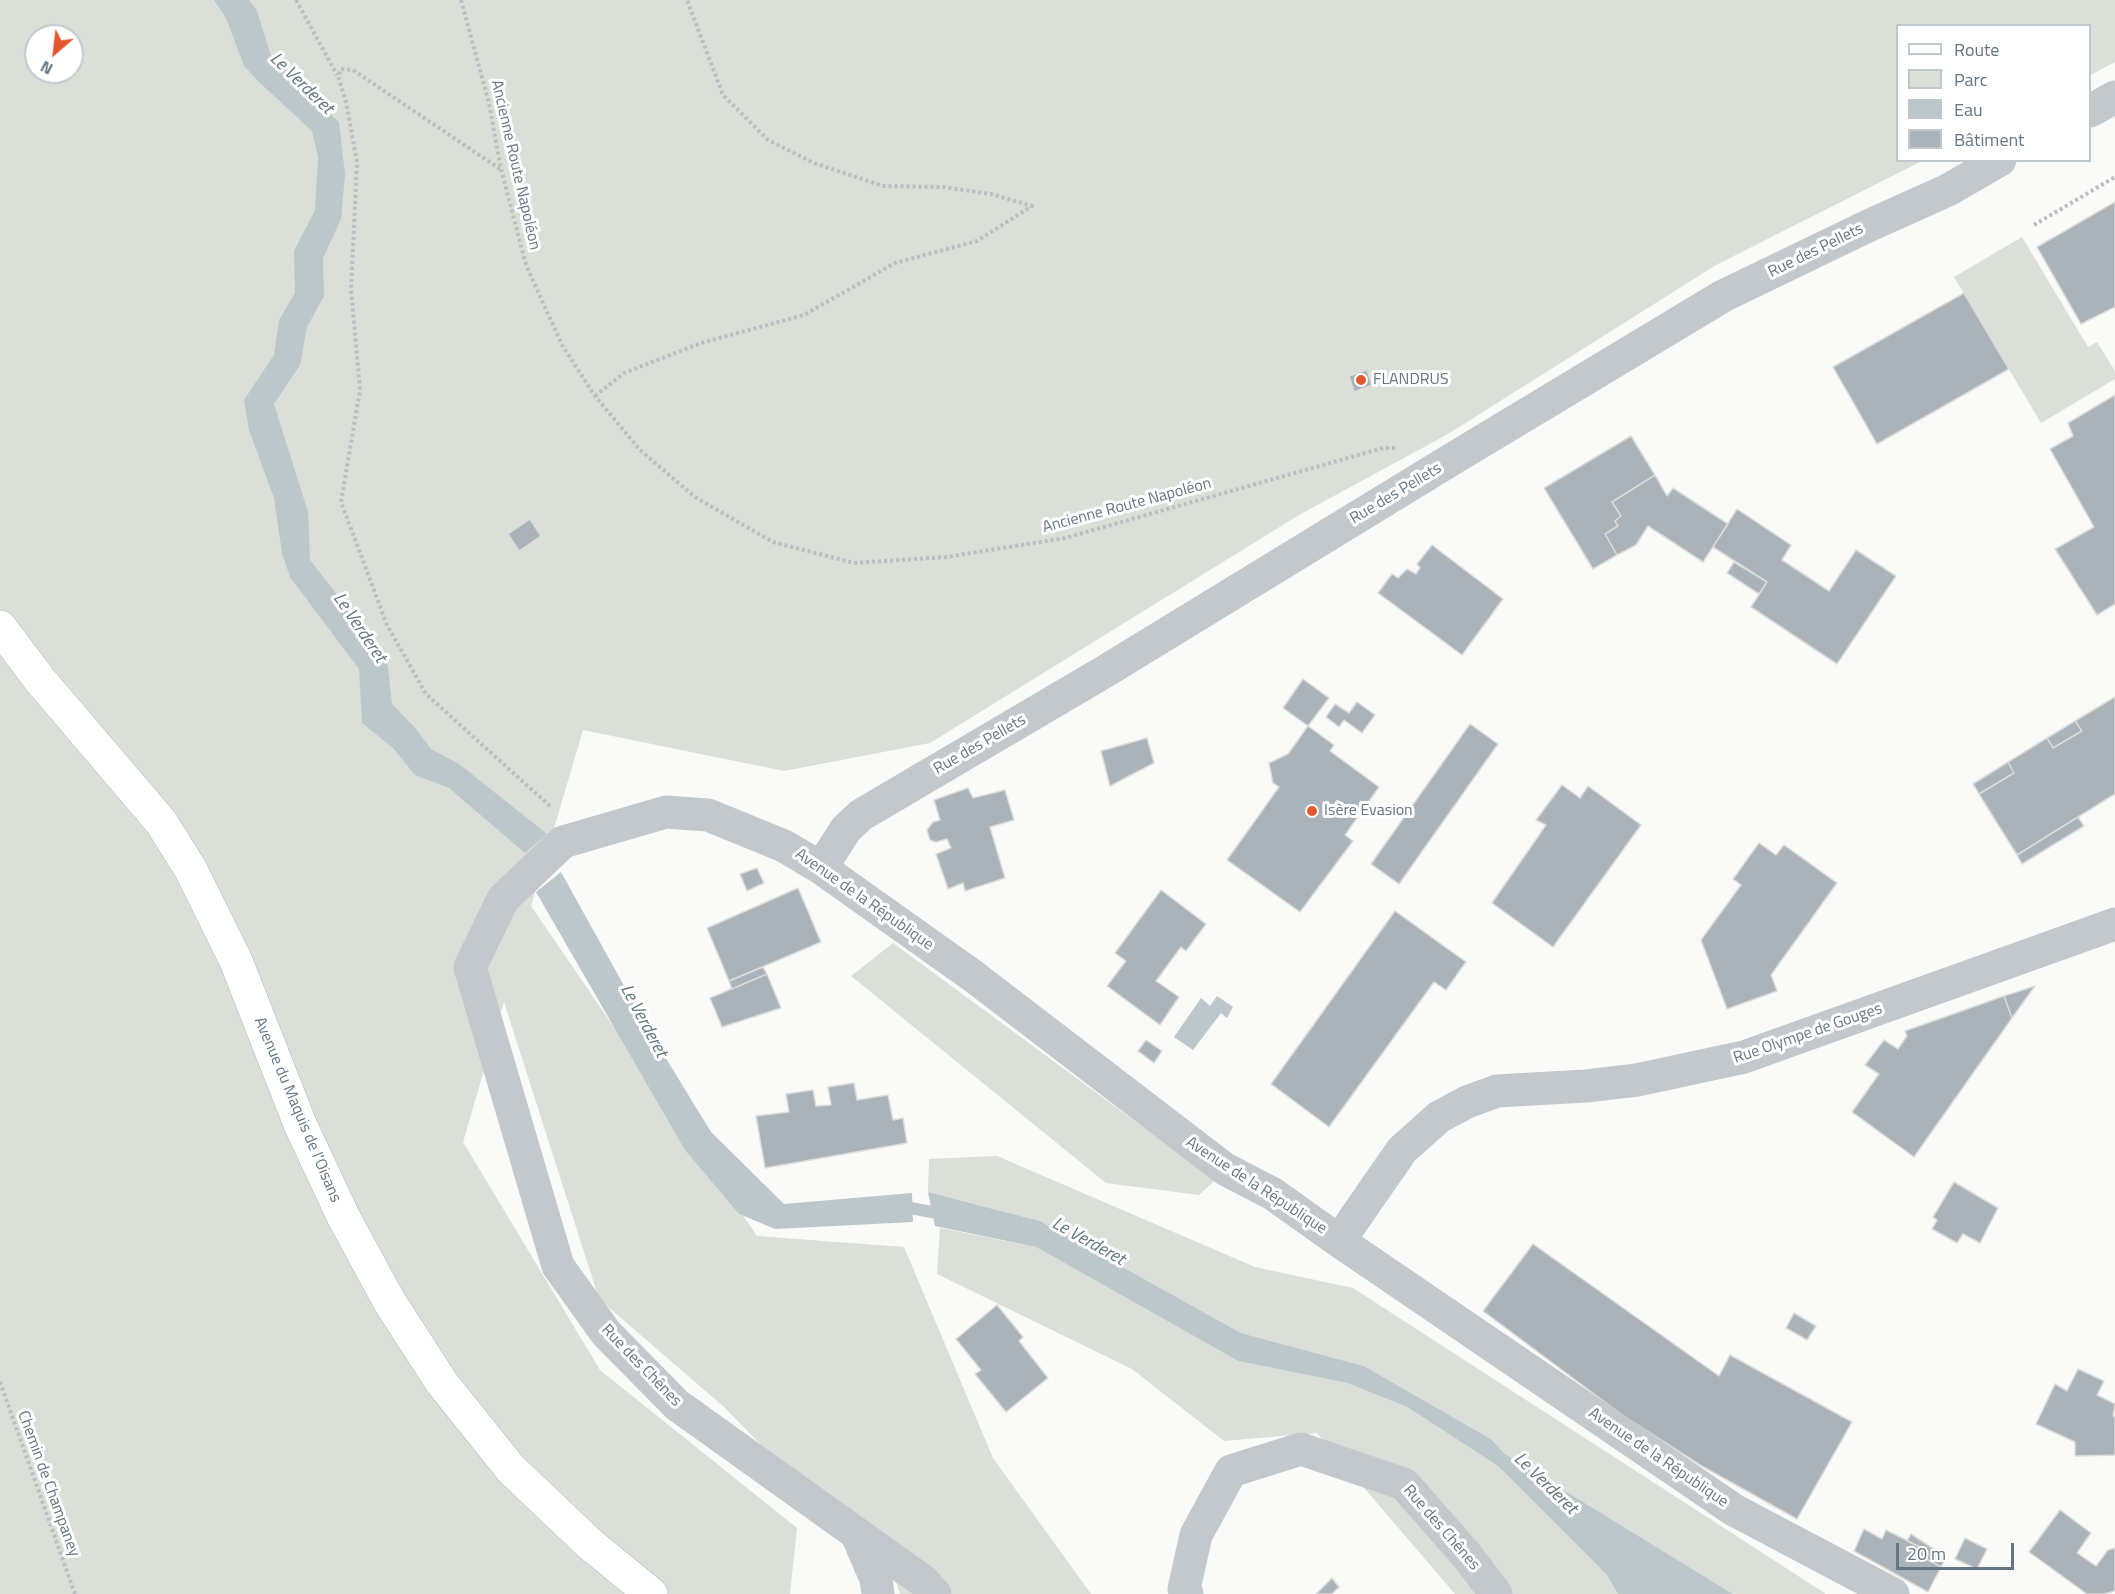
<!DOCTYPE html>
<meta charset="utf-8">
<style>
body{margin:0}
#map{position:relative;width:2115px;height:1594px;overflow:hidden;background:#fafaf8;font-family:"Titillium Web",sans-serif}
canvas{display:block}
.legend{position:absolute;left:1896px;top:24px;width:195px;height:138px;box-sizing:border-box;background:#fff;border:2px solid #c1c8cd;margin:0;padding:8px 10px;list-style:none;font-size:18px;color:#657683}
.legend li{display:flex;align-items:center;gap:12px;height:30px}
.legend b{width:30px;border:2px solid #c1c8cd}
.north{position:absolute;left:24px;top:24px;width:60px;height:60px;box-sizing:border-box;background:#fff;border:2px solid #c1c8cd;border-radius:50%;rotate:208deg;font-size:16px;font-weight:700;line-height:24px;text-align:center;color:#657683}
.north::after{content:'';display:block;margin:auto;width:21px;height:27px;background:#e4572e;clip-path:polygon(50% 0,100% 100%,50% 72%,0 100%)}
.scale{position:absolute;left:1896px;top:1543px;width:118px;height:27px;box-sizing:border-box;border:3px solid #657683;border-top:0;padding-left:8px;font-size:18px;line-height:21px;white-space:nowrap;color:#657683;-webkit-text-stroke:4px #fff;paint-order:stroke}
</style>
<div id="map">
<canvas width="2115" height="1594"></canvas>
<ul class="legend">
<li><b style="height:8px;background:#fff"></b>Route</li>
<li><b style="height:16px;background:#dadfd7"></b>Parc</li>
<li><b style="height:16px;background:#bbc7cb"></b>Eau</li>
<li><b style="height:16px;background:#aab3b9"></b>Bâtiment</li>
</ul>
<div class="north">N</div>
<div class="scale">20 m</div>
</div>
<script>
const c = document.querySelector('canvas').getContext('2d');
c.lineJoin = 'round';
function paint(path, color) {
  c.fillStyle = color;
  c.fill(path, 'evenodd');
}
function trace(path, color, width, dash) {
  c.strokeStyle = color;
  c.lineWidth = width;
  c.lineCap = dash ? 'butt' : 'round';
  c.setLineDash(dash || []);
  c.stroke(path);
}
function write(font, color, halo, rows, align = 'center') {
  c.font = font + ' "Titillium Web",sans-serif';
  c.lineWidth = 6;
  c.setLineDash([]);
  c.textBaseline = 'middle';
  c.strokeStyle = halo;
  c.fillStyle = color;
  for (const [text, x, y, turn = 0] of rows) {
    c.save();
    c.translate(x, y);
    c.rotate((+turn || 0) * Math.PI / 180);
    c.textAlign = isNaN(turn) ? turn : align;
    if (halo) c.strokeText(text, 0, 0);
    c.fillText(text, 0, 0);
    c.restore();
  }
}
paint(new Path2D(`
 M0,0H2115V62L2090,75V26H1898V160L1922,161L1716,265L1448,434L1299,515L930,743L784,771L583,730L531,906L757,1236L904,1247L993,1458L1091,1594H900L897,1584L724,1407L599,1299L504,1002L463,1142L600,1370L797,1528L790,1594H0ZM36,36H72V72H36Z
 M2022,237L2088,347L2097,342L2115,371V379L2041,423L1954,277Z
 M893,943L1215,1180L1199,1195L1106,1183L851,976Z
 M997,1156L1255,1267L1353,1288L1826,1594H1733L1505,1454L1491,1439L1364,1366L1241,1333L1040,1221L928,1192L929,1159Z
 M940,1228L1036,1247L1238,1361L1347,1383L1407,1407L1498,1466L1606,1574L1618,1594H1455L1317,1433L1224,1441L1132,1369L937,1274Z`), '#dadfd7');
paint(new Path2D(`
 M214,0H249L257,11L271,56L339,122L345,174L341,219L323,258L324,296L307,327L300,365L274,404L308,512L310,560L387,659L392,704L416,729L431,749L459,764L547,834L525,853L449,788L415,775L393,748L362,723L359,669L290,577L282,553L274,498L249,430L244,400L274,355L279,320L295,293L294,251L315,210L318,157L312,131L259,82L244,66L226,18Z
 M561,872L648,1029L711,1132L784,1204L912,1193L913,1222L775,1229L739,1214L685,1150L536,892Z
 M1217,996L1233,1007L1227,1018L1221,1013L1193,1050L1174,1037L1201,998L1210,1006Z
 M928,1192L1040,1221L1241,1333L1364,1366L1491,1439L1505,1454L1733,1594H1618L1606,1574L1498,1466L1407,1407L1347,1383L1238,1361L1036,1247L935,1226Z`), '#bbc7cb');
trace(new Path2D(`
 M897,1209L910,1208L948,1215`), '#bbc7cb', 12);
const building = new Path2D(`
 M2115,202V307L2081,324L2037,247Z
 M1964,293L2009,369L1877,444L1833,367Z
 M1367,370L1372,385L1354,392L1349,376Z
 M2115,395V604L2097,615L2055,549L2094,527L2050,449L2073,436L2068,423Z
 M1631,436L1655,475L1612,502L1621,516L1615,521L1618,526L1605,534L1617,555L1593,569L1544,488Z
 M1655,475L1667,496L1673,488L1728,524L1703,562L1648,526L1636,545L1617,555L1605,534L1618,526L1615,521L1621,516L1612,502Z
 M1737,509L1791,545L1782,560L1829,591L1856,550L1896,576L1837,664L1751,607L1767,582L1713,547Z
 M530,519L541,536L519,551L508,534Z
 M1432,545L1503,599L1462,655L1378,593L1392,574L1398,578L1407,569L1416,574L1420,568L1417,564Z
 M1734,562L1767,582L1759,594L1727,573Z
 M1303,679L1329,698L1308,726L1283,708Z
 M2115,697V794L2017,855L1979,794L2014,773L2008,762L2047,738L2053,748L2082,731L2075,721Z
 M1357,702L1375,715L1362,733L1344,720L1339,727L1326,717L1335,704L1349,713Z
 M2075,721L2082,731L2053,748L2047,738Z
 M1470,724L1498,744L1399,884L1371,864Z
 M1308,726L1334,745L1330,751L1379,787L1345,835L1353,841L1300,912L1227,860L1279,787L1273,783L1269,763L1288,754Z
 M1147,738L1154,763L1110,786L1101,751Z
 M2008,762L2014,773L1979,794L1973,784Z
 M1562,785L1580,798L1588,786L1641,825L1553,947L1492,903L1546,825L1536,820Z
 M968,788L973,798L1005,790L1014,820L990,827L1005,878L965,891L963,883L948,889L936,854L951,848L947,839L936,842L930,840L927,830L933,822L940,820L934,800Z
 M2078,817L2084,826L2022,864L2017,855Z
 M1759,843L1776,855L1784,845L1837,883L1771,975L1777,991L1727,1009L1701,940L1741,885L1733,879Z
 M757,868L764,883L747,891L740,874Z
 M798,888L821,942L729,981L707,928Z
 M1161,890L1206,924L1186,951L1181,947L1156,981L1179,997L1160,1025L1107,986L1126,961L1115,953Z
 M1395,911L1466,962L1446,990L1434,982L1329,1127L1271,1084Z
 M763,967L767,974L732,989L729,981Z
 M767,974L781,1008L722,1027L710,998Z
 M2035,986L2012,1018L2004,996Z
 M2004,996L2012,1018L1914,1157L1852,1112L1879,1074L1865,1065L1884,1040L1898,1049L1907,1036L1905,1031Z
 M1146,1040L1162,1051L1154,1063L1138,1051Z
 M854,1083L857,1100L888,1095L893,1120L903,1118L907,1143L765,1168L756,1116L789,1112L786,1094L813,1090L816,1106L831,1105L828,1087Z
 M1954,1182L1998,1208L1980,1243L1963,1234L1957,1243L1932,1229L1937,1220L1933,1217Z
 M1533,1244L1719,1376L1730,1355L1852,1422L1797,1519L1700,1465L1625,1417L1483,1311Z
 M997,1305L1023,1337L1019,1341L1048,1378L1006,1412L975,1374L981,1370L956,1339Z
 M1794,1313L1816,1326L1807,1340L1786,1328Z
 M2078,1369L2104,1381L2097,1395L2115,1404L2113,1416L2115,1417V1455L2075,1456V1442L2036,1424L2055,1384L2067,1391Z
 M2060,1510L2091,1533L2077,1553L2096,1566L2108,1550L2115,1548V1591L2104,1594H2087L2029,1552Z
 M1864,1529L1882,1539L1886,1530L1922,1548L1919,1555L1941,1567L1928,1592L1854,1551Z
 M1911,1534L1946,1557L1941,1567L1919,1555L1922,1548L1907,1541Z
 M1965,1538L1987,1549L1977,1569L1955,1559Z
 M1332,1578L1339,1587L1332,1594H1316Z`);
paint(building, '#aab3b9');
trace(building, '#dcdcda', 1.5);
const secondary = new Path2D(`
 M0,627L40,680L161,822L191,870L236,961L300,1124L343,1216L389,1301L442,1383L511,1469L590,1544L651,1594`);
trace(secondary, '#b3babf', 34);
trace(new Path2D(`
 M296,0L337,75
 M461,0L489,103L501,169L526,265L562,345L595,396L640,450L695,497L773,542L854,563L946,557L1065,538L1383,448H1398
 M500,169L353,70L341,69L338,76L346,102L357,162L351,289L360,390L341,502L387,625L426,694L551,807
 M2034,225L2115,177
 M595,396L624,373L701,343L804,315L895,263L977,241L1032,206L991,194L943,187L883,186L814,163L768,140L723,95L687,0
 M0,1382L75,1594`), '#bbbfc2', 4, [3, 3]);
trace(new Path2D(`
 M2090,111L2115,97
 M821,868L846,829L861,815L1104,672L1454,458L1723,296L1868,226L1948,190L2000,160
 M1339,1241L1402,1150L1439,1117L1467,1102L1497,1091L1586,1086L1637,1080L1744,1057L2115,924
 M857,1535L876,1579L878,1594
 M935,1594L923,1581L677,1405L606,1333L558,1266L470,967L503,899L563,842L666,812L708,815L784,846L821,868L973,976L1225,1169L1273,1194L1339,1241L1734,1510L1893,1594
 M1187,1594L1184,1589L1196,1535L1231,1471L1301,1449L1404,1484L1468,1557L1496,1594`), '#c3c8cc', 33);
trace(secondary, '#fff', 33);
for (const [x, y, r, color] of [
 [1361,380,6,"#e4572e"],
 [1312,811,6,"#e4572e"]
]) {
  const dot = new Path2D();
  dot.arc(x, y, r, 0, 2 * Math.PI);
  c.fillStyle = color;
  c.fill(dot);
  trace(dot, '#fff', 2);
}
write('16px', '#657683', '#fff', [
 ["Ancienne Route Napoléon",515,165,77],
 ["Rue des Pellets",1816,251,-26],
 ["Rue des Pellets",1396,494,-31],
 ["Ancienne Route Napoléon",1127,506,-15],
 ["Rue des Pellets",980,745,-30],
 ["Avenue de la République",864,900,35],
 ["Rue Olympe de Gouges",1808,1034,-19],
 ["Avenue du Maquis de l'Oisans",297,1110,67],
 ["Avenue de la République",1256,1186,33],
 ["Rue des Chênes",641,1366,46],
 ["Avenue de la République",1658,1458,34],
 ["Chemin de Champaney",48,1484,70],
 ["Rue des Chênes",1441,1528,49]
]);
write('16px', '#657683', '#fff', [
 ["FLANDRUS",1373,380],
 ["Isère Evasion",1324,811]
], 'left');
write('italic 18px', '#60757c', '#fff', [
 ["Le Verderet",301,84,44],
 ["Le Verderet",359,628,56],
 ["Le Verderet",643,1021,62],
 ["Le Verderet",1088,1242,29],
 ["Le Verderet",1545,1484,44]
]);
</script>
